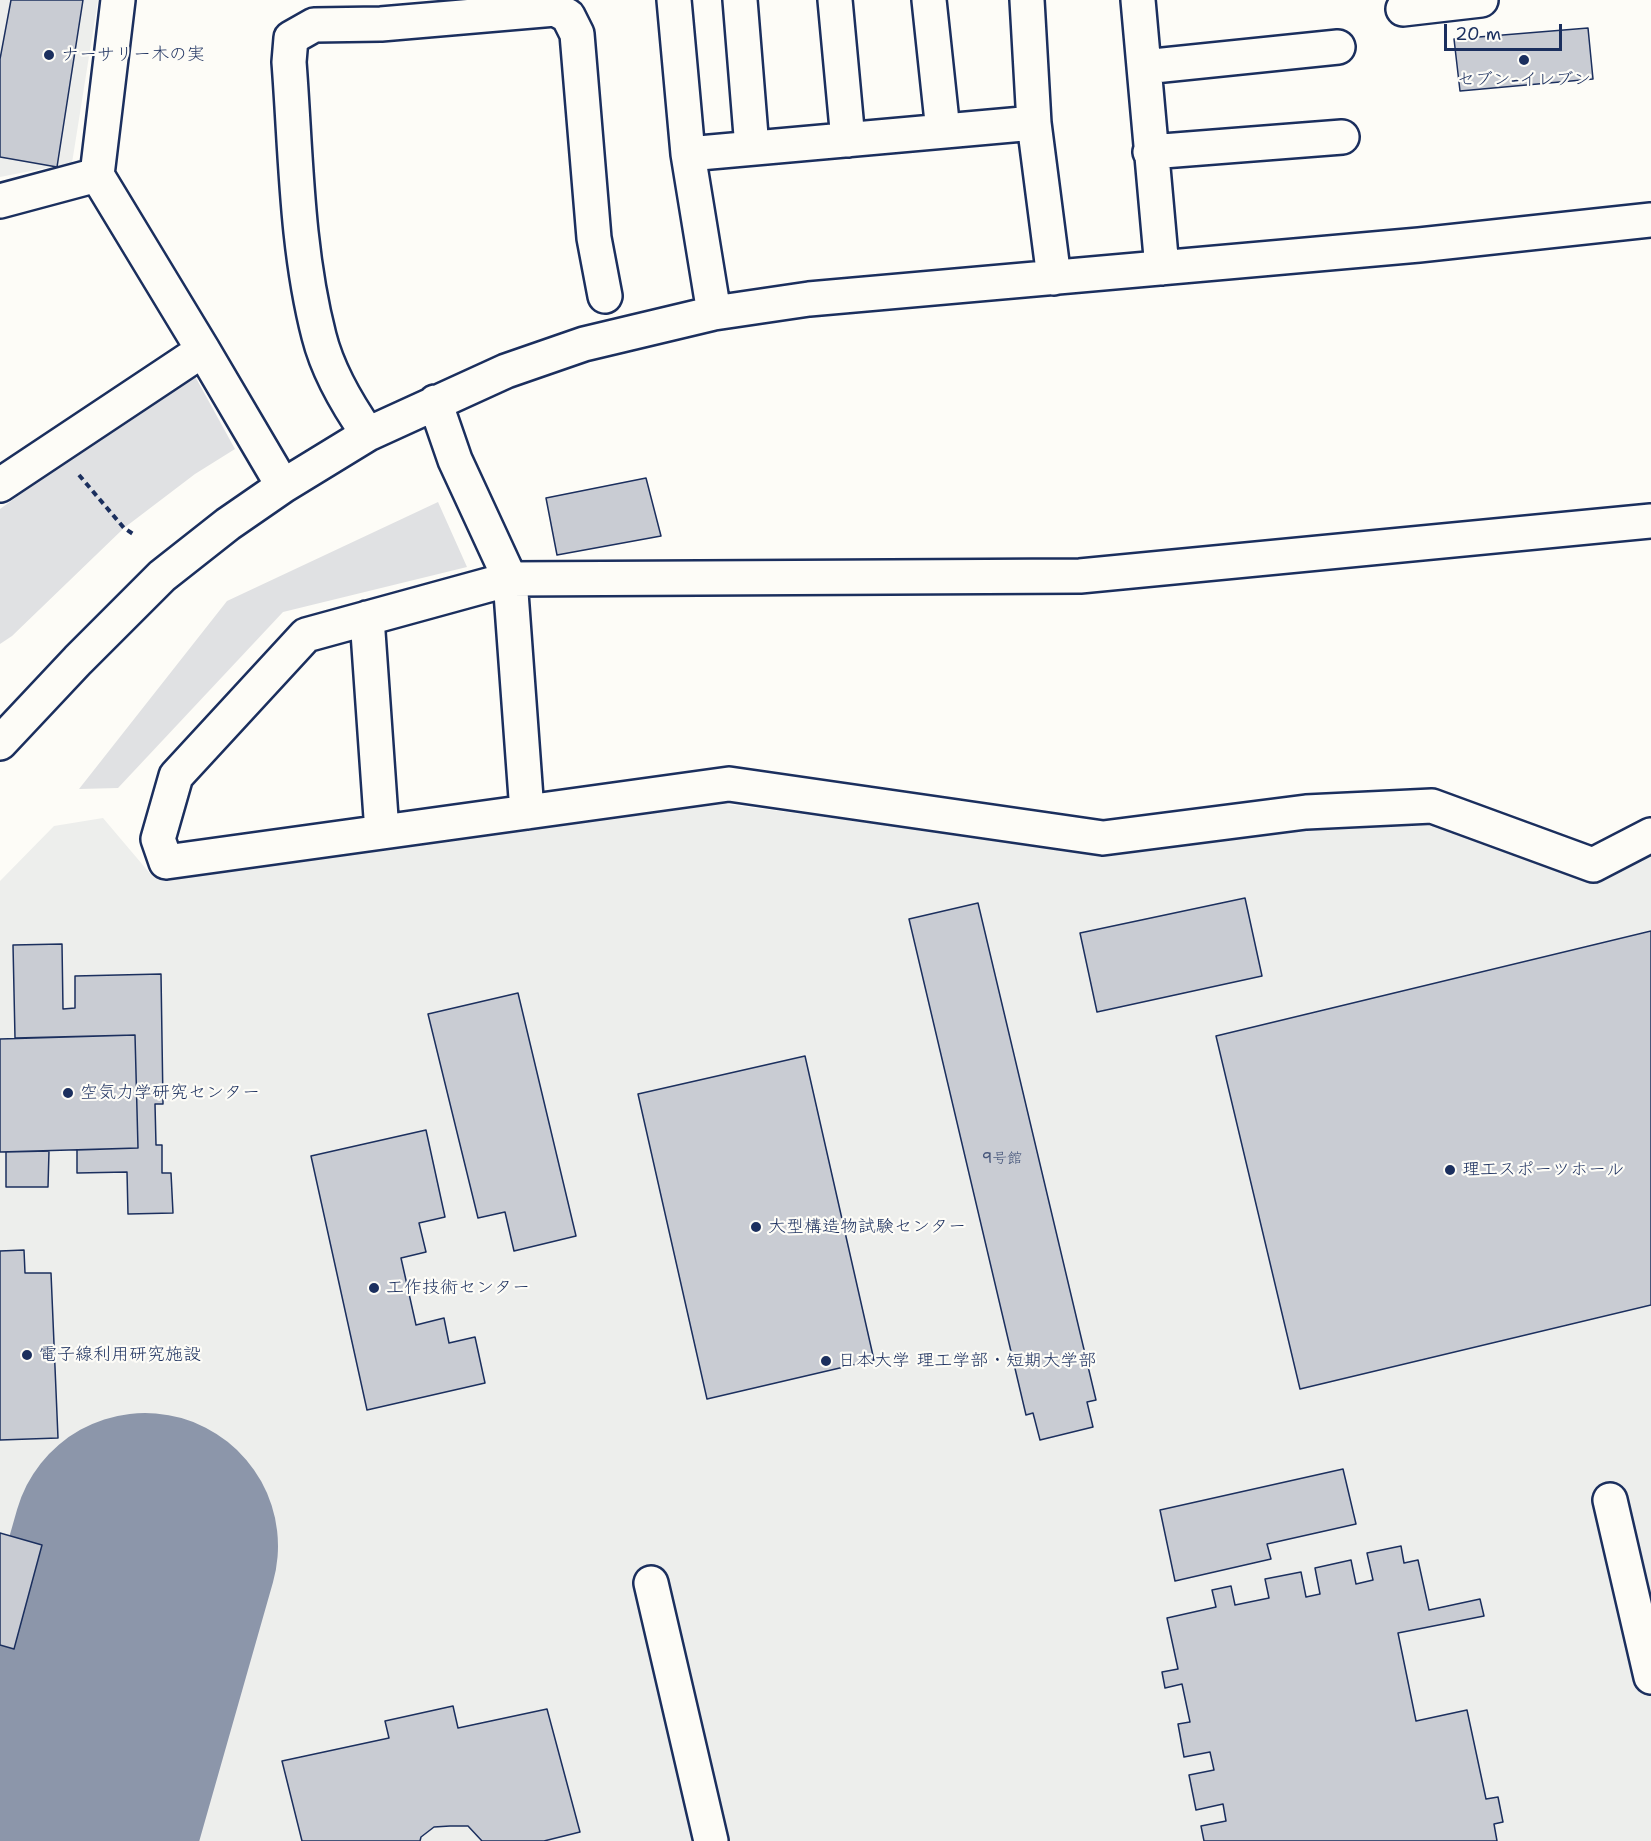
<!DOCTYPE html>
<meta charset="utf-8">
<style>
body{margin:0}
#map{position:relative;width:1651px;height:1841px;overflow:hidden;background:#fdfcf7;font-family:"Shantell Sans",sans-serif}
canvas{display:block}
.scale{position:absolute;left:1444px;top:24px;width:118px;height:27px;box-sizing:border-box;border:3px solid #1b2f5e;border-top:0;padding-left:8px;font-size:18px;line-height:21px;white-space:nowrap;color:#1b2f5e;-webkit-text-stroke:4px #fdfcf7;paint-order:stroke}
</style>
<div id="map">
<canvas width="1651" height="1841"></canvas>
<div class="scale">20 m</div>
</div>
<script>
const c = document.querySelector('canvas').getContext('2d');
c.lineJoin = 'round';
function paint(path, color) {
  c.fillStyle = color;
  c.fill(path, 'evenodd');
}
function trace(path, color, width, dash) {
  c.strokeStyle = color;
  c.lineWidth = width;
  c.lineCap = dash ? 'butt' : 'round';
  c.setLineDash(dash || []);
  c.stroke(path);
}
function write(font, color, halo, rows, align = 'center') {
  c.font = font + ' "Shantell Sans","Klee One",sans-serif';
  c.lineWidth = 4.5;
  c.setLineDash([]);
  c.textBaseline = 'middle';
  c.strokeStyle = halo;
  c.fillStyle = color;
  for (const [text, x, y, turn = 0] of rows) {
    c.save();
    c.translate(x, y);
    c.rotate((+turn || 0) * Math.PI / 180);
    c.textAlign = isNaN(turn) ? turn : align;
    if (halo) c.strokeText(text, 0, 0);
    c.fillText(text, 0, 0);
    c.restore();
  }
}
paint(new Path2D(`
 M0,0H98L72,163L0,177Z
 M725,804L1114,855L1308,826L1430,819L1594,878L1651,851V1841H0V881L54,826L103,818L153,877Z`), '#edeeec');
paint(new Path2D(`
 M191,369L235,449L195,474L124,528L12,636L0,644V509Z
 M438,502L467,567L283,612L118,788L79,789L227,601Z`), '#e0e1e3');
trace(new Path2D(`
 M61,1841L145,1546`), '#8c96aa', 266);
const building = new Path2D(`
 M11,0H83L57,167L0,157V59Z
 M1588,28L1593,79L1460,91L1454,39Z
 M646,478L661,536L557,555L546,498Z
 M1245,898L1262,976L1097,1012L1080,933Z
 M978,903L1096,1400L1087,1402L1093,1427L1040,1440L1033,1413L1026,1415L909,919Z
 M1651,931V1305L1300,1389L1216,1036Z
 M62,944L63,1009L75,1008V976L161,974L163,1104H155L156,1145H162V1173H171L173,1213L128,1214L127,1172L77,1173V1150L138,1148L135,1035L15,1038L13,945Z
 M518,993L576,1236L514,1251L505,1212L478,1218L428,1014Z
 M135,1035L138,1148L0,1152V1039Z
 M805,1056L874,1360L707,1399L638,1094Z
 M426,1130L445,1217L419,1223L426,1252L401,1258L416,1325L444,1318L449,1343L475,1337L485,1383L367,1410L311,1156Z
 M49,1151L48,1187H6V1152Z
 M24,1250L25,1273H51L58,1438L0,1440V1251Z
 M1343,1469L1356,1524L1267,1544L1271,1559L1175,1581L1160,1510Z
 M0,1533L42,1545L14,1649L0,1645Z
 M1401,1546L1404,1563L1418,1560L1429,1610L1480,1599L1484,1616L1398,1633L1416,1721L1467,1710L1486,1799L1498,1797L1503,1822L1494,1824L1497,1841H1204L1201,1826L1226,1821L1223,1804L1196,1810L1189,1775L1214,1770L1210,1752L1184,1757L1178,1724L1190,1722L1182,1684L1165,1688L1162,1672L1178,1669L1167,1618L1216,1607L1212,1590L1231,1586L1235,1605L1269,1598L1265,1579L1301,1572L1306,1597L1320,1594L1315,1568L1351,1560L1356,1584L1373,1580L1367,1553Z
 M453,1706L458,1728L547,1709L580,1832L544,1841H482L468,1826H450L434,1827L421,1837L420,1841H302L282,1761L389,1738L385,1721Z`);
paint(building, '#c9ccd3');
trace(building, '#1b2f5e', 1.5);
const minor = new Path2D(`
 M118,0L97,175L203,350L283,486
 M674,0L688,154L714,313
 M740,0L752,148
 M835,0L848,140
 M929,0L943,131
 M1027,0L1034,123L1054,278
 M1138,0L1162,268
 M1403,9L1481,0
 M1144,67L1338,47
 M1150,152L1342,137
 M688,154L1034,123
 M0,201L97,175
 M435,402L455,460L510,579L527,812
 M368,434C347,404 328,372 319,336C296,247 296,153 289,62L291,38L314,25L381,24L555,9L568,16L577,34L594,238L605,296
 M0,485L203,350
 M1651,521L1080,576L510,579L306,635L176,776L158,839L166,862L729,784L1103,838L1306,812L1432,806L1593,865L1651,835
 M367,618L382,832
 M0,743L78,660L162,576L228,524L283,486L368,434L506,371L584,344L714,313L809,299L1419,245L1651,220
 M1610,1500L1651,1677
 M651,1583L711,1841`);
trace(minor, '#1b2f5e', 38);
trace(new Path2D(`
 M79,475L124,528L136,536`), '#1b2f5e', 4, [6, 4.5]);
trace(minor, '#fdfcf7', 33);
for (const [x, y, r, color] of [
 [49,55,6,"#1b2f5e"],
 [1524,60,6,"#1b2f5e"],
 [68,1093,6,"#1b2f5e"],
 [1450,1170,6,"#1b2f5e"],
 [756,1227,6,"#1b2f5e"],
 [374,1288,6,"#1b2f5e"],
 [27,1355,6,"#1b2f5e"],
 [826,1361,6,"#1b2f5e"]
]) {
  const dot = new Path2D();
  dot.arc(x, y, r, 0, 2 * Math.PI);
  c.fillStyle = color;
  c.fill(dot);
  trace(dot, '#fdfcf7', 2);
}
write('15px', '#46567b', null, [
 ["9号館",1002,1159]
]);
write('18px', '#1b2f5e', '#fdfcf7', [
 ["ナーサリー木の実",61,55],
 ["セブン-イレブン",1524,80,"center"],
 ["空気力学研究センター",80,1093],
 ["理工スポーツホール",1462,1170],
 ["大型構造物試験センター",768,1227],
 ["工作技術センター",386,1288],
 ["電子線利用研究施設",39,1355],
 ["日本大学 理工学部・短期大学部",838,1361]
], 'left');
</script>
